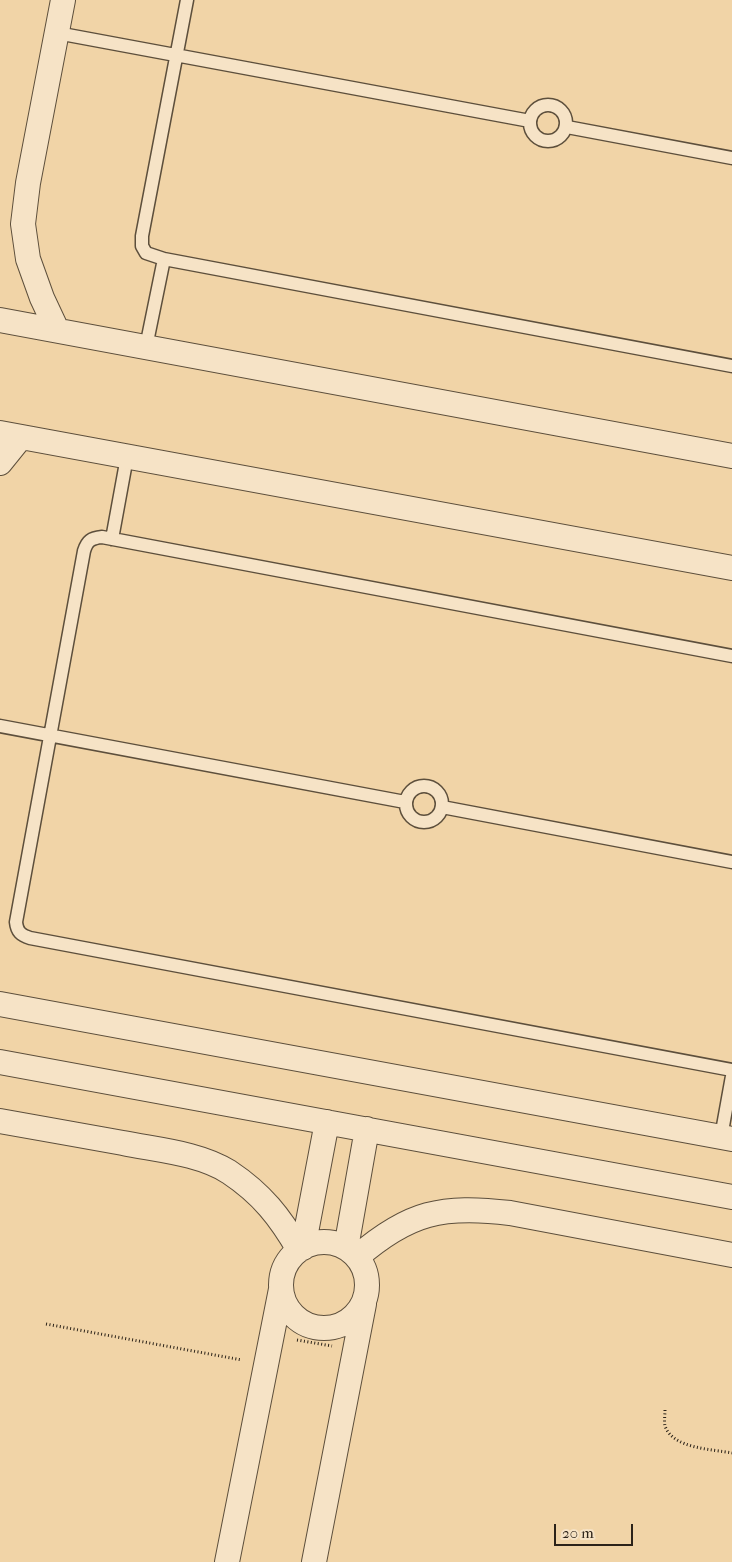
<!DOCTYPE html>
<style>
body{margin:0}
#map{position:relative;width:732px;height:1562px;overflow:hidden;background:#f1d4a7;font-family:"IM FELL French Canon",serif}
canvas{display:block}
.scale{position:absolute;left:554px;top:1524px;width:79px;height:22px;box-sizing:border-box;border:2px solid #2c2319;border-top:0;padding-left:6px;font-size:15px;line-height:18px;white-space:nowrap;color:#2c2319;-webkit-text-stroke:4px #f6e3c6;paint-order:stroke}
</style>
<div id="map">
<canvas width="732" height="1562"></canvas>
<div class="scale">20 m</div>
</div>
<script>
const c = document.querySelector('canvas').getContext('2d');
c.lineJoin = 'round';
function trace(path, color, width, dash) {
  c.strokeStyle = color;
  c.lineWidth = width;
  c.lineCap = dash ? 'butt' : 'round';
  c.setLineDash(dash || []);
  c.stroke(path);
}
const lane = new Path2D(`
 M187,0L142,236V246L146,253L164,259L732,366
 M57,33L530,121
 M530 123a18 18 0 1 1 36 0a18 18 0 1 1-36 0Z
 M567,127L732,158
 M146,347L164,259
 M112,539L127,457
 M732,656L102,537C91,538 87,541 84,551L16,922C17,932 21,935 30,938L732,1070
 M0,726L405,802
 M406 804a18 18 0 1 1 36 0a18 18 0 1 1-36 0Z
 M442,807L732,862
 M721,1137L732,1076`);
const street = new Path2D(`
 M0,320L732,456
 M57,330L42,298L28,259L23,224L28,183L63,0
 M0,433L732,568
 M0,463L21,437
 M0,1004L732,1139
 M0,1062L732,1197
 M0,1121C41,1128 82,1136 123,1143C157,1150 199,1153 229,1172C262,1194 280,1217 299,1250
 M281 1285a43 43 0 1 1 86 0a43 43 0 1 1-86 0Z
 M303,1248L327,1122
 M346,1248L367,1129
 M357,1257C409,1212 442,1205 510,1213L732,1255
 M227,1562L281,1289
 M314,1562L364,1304`);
trace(lane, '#5d4f3c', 15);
trace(street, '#5d4f3c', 26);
trace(new Path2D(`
 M46,1324L242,1360
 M297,1340L332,1346
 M665,1410C665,1415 664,1421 665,1426C673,1449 712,1449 732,1453`), '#2c2319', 3, [1, 2.5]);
trace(lane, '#f6e3c6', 12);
trace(street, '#f6e3c6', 24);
</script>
